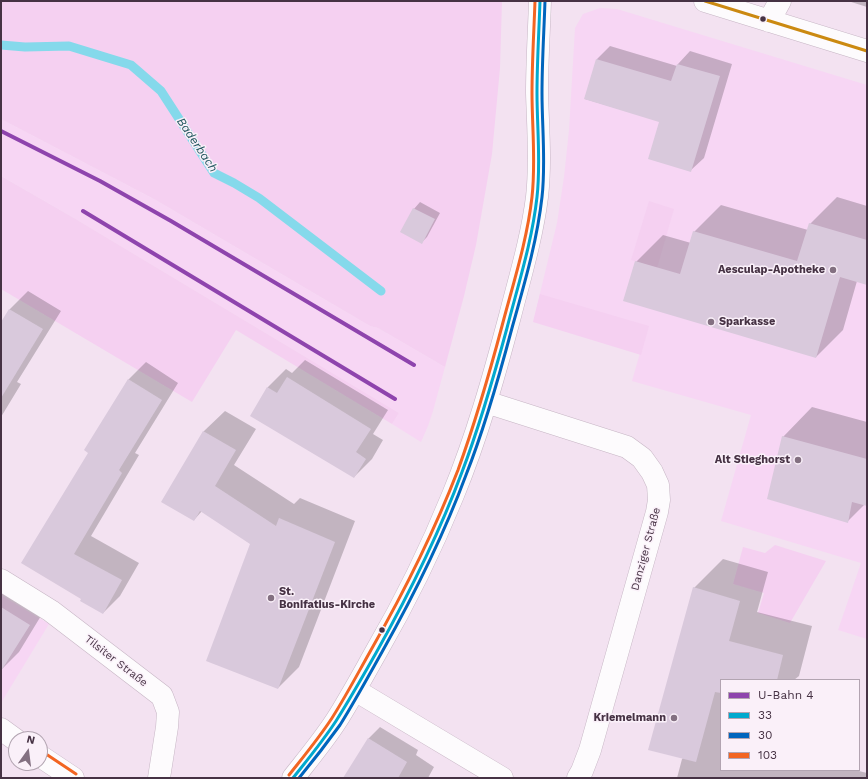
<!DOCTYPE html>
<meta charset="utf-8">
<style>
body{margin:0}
#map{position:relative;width:868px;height:779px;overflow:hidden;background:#f3e2f1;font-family:"Work Sans",sans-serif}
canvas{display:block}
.frame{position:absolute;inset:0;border:2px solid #463244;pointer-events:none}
.legend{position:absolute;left:720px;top:679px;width:140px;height:92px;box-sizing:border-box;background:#faf0f9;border:1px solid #b2a4b1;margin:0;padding:5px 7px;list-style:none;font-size:12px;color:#463244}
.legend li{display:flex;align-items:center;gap:8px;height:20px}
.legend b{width:20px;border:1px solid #b2a4b1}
.north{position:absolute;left:8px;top:731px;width:40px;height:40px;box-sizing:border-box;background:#faf0f9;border:1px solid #b2a4b1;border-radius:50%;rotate:14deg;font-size:11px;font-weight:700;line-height:16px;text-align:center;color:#463244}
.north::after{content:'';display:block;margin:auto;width:14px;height:18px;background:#837081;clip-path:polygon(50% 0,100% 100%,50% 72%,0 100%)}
</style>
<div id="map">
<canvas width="868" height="779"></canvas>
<div class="frame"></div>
<ul class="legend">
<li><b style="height:5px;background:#8e44ad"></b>U-Bahn 4</li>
<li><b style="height:5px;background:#00a9ce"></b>33</li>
<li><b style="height:5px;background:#0065bd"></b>30</li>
<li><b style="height:5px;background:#f26522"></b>103</li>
</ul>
<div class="north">N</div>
</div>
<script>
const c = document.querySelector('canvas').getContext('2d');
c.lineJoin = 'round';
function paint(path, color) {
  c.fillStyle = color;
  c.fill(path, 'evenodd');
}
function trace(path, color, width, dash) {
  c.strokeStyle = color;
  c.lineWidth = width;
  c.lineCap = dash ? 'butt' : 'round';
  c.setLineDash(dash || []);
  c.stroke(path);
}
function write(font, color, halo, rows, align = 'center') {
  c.font = font + ' "Work Sans",sans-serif';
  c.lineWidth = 3;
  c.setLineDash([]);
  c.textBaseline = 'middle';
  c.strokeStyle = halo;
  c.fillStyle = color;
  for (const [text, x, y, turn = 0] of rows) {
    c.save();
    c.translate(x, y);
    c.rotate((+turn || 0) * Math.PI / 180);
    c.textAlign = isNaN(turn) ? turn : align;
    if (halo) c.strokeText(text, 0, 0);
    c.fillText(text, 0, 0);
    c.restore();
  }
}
paint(new Path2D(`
 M600,8L617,9L867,85V639L838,630L861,563L721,521L751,415L632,381L640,353L534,318L557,223L564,177L569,130L575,28L583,14Z
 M1,119L154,199L370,326L378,328L445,367L433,411L428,426L421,442L392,424L399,413L74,218L1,176Z
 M1,595L49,624L1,703Z`), '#f7d6f4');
paint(new Path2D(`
 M1,1H502L500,68L492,154L476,245L464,296L445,367L378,328L370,326L154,199L1,119Z
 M1,176L74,218L399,413L392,424L236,330L192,402L1,289Z
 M649,201L674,209L657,268L631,260Z
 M540,294L649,326L641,355L533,322Z
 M775,545L826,561L790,623L758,613L764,593L733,584L743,547L765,553Z`), '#f5d0f1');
paint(new Path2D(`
 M848,1H867V7Z
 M610,46L677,66L678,64L690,51L732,64L704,158L691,170L660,121L585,99L597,59Z
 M837,197L867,206V284L857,281L843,330L816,357L636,262L663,235L691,243L694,232L721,205L808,230L810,224Z
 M420,202L440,213L427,237L421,243L414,209Z
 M28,291L61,311L17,382L21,384L1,417V324L10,309Z
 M305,360L388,410L373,434L383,440L372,459L354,477L252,416L268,387L286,369L292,373Z
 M146,362L178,383L135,453L139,455L91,536L139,563L120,596L103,613L83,599L23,562L89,453L128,380Z
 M812,407L867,422V505L865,504L847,522L783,437Z
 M225,411L256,429L234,465L294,504L300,498L355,521L299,667L278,688L251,544L202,511L194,520L163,501L204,431Z
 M723,559L768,572L757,612L812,626L799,676L794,680H721V770H855L867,773V778H677L682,759L683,758L694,588Z
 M1,579L47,606L19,652L1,670Z
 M380,727L418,750L416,755L434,767L428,778H344L368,739Z`), '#0003');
trace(new Path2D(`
 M1,45L25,47L69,46L131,65L161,91L214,173L234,183L259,198L381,291`), '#85d9eb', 9);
paint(new Path2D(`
 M596,59L671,81L677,64L720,76L691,172L648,159L659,122L584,99Z
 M413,208L435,219L422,244L400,232Z
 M809,223L867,240V285L840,277L816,358L623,301L635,261L680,274L693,231L797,261Z
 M9,309L43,329L1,398V322Z
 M287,377L371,429L356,452L366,459L354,478L250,416L267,387L277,393Z
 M128,379L162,400L119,470L122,473L74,554L122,580L103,614L80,601L81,599L21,563L88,453L84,450Z
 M203,431L236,450L215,486L276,526L279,518L335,542L278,689L206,661L250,544L200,511L194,521L161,502Z
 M782,436L867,459V506L852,502L848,523L767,499Z
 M693,587L740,601L729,641L783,655L777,680H721V693L715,692L696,762L648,750Z
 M1,607L30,625L1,671Z
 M368,738L407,762L398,778H343Z`), '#d9c9dc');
const minor = new Path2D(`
 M705,1L867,51
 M769,21L780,1
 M486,402L627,447L642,458L652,472L658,485L659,500L657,512L590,750L582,771L578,778
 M1,580L51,611L162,696L168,712L167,727L159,778
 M355,690L502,778
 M1,729L16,740
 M40,756L73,778
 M293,778C308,759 323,741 336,721C350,699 363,675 376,652C405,602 431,549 453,495C477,437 494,376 510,316C520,277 532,237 537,197C541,163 538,128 537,93C537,62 539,32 540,1`);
trace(minor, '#c6b5c4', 23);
trace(minor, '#fdfbfd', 22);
trace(new Path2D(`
 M293,778C308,759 323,741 336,721C350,699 363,676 376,653C409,594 439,534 462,472C480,425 494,376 507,328C518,285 532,242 537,197C541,163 537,128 537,93C537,62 539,32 540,1`), '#00a9ce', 3);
trace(new Path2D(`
 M299,778C313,761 327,743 340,725C355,701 368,677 382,652C414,595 443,537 466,475C485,427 499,377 512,328C524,285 537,242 542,197C546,163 542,128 542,93C542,62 544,32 545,1`), '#0065bd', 3);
trace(new Path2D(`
 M43,752L76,774
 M289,775C304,756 319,738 332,718C346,696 358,673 371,650C404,592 434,532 458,470C475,423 489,375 502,326C513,284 527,241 532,197C536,162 532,127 532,93C532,62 534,31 535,1`), '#f26522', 3);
trace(new Path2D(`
 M705,1L867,51`), '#cb8911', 3);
trace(new Path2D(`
 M1,131L100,181L171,221L414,365
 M83,211L395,399`), '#8e44ad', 4);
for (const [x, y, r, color] of [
 [763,19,3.5,"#463244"],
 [833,270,4,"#837081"],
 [711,322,4,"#837081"],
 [798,460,4,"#837081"],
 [271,598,4,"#837081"],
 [382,630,3.5,"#463244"],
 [674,718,4,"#837081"]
]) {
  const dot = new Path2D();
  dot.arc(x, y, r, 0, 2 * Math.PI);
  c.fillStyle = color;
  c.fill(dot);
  trace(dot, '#faf0f9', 1.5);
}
write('bold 11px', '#463244', '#faf0f9', [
 ["Aesculap-Apotheke",825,270],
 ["Sparkasse",719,322,"left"],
 ["Alt Stieghorst",790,460],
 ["St.",279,592,"left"],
 ["Bonifatius-Kirche",279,605,"left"],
 ["Kriemelmann",666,718]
], 'right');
write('11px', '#463244', '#faf0f9', [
 ["Danziger Straße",646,549,-75],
 ["Tilsiter Straße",116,661,38]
]);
write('italic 12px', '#21575f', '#faf0f9', [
 ["Baderbach",197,145,56]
]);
</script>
